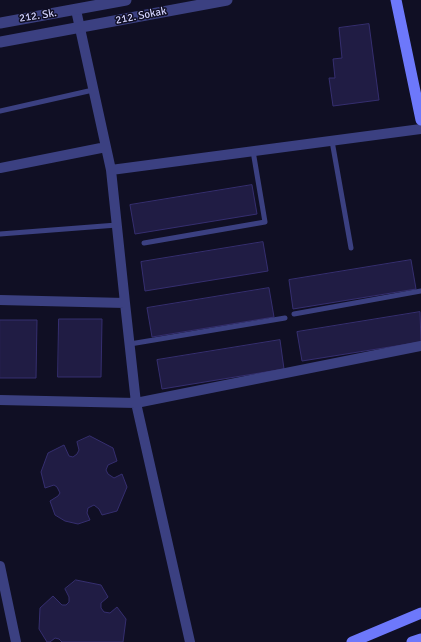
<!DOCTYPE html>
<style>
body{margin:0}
canvas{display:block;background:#100f24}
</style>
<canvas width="421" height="642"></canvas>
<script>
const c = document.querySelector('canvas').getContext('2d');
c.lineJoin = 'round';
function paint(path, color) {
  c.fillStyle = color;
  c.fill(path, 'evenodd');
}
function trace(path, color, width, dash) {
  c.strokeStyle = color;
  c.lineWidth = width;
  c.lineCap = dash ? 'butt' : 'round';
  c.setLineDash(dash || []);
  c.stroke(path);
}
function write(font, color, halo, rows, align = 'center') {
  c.font = font + ' Signika,sans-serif';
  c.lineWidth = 3;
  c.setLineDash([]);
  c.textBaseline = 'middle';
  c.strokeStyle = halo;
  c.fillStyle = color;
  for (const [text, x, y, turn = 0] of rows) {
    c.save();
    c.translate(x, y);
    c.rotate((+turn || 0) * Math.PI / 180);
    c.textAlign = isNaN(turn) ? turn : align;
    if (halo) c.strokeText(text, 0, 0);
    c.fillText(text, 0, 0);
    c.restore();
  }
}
const building = new Path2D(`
 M369,24L379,100L333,106L329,78H335L333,59L342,58L339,28Z
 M252,185L257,214L135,234L130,205Z
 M263,242L268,271L145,291L141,262Z
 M411,260L416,289L293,309L289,280Z
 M269,288L274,317L152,337L147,308Z
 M420,312L421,342L302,361L297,332Z
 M59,319H102L101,377H58Z
 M0,320H37L36,378H0Z
 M280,340L284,369L162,389L157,360Z
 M90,436L113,448L117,461L108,465L106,470L108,474L114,478L122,474L127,487L117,511L102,515L99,509L94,505L88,508L87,513L90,520L78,524L65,521L55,515L50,501L58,496L60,493L57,487L54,485L45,488L41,472L48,453L64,445L69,456L73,457L77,454L79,450L77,442Z
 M76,580L101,585L108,597L101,603V608L104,612L110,613L117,607L126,619L123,642H62L59,639L55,638L50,642H47L39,629L40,608L53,596L62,605H66L69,602V597L65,589Z`);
paint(building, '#201c44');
trace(building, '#352e6f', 1);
trace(new Path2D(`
 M0,111L93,90
 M332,141L351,248
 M0,234L117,225
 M144,243L265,222L253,151
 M294,314L421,291
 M130,344L285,318`), '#3b4081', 5);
trace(new Path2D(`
 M76,10L111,170L125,303
 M0,168L106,147
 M111,170L421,129
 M0,300L125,303L136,403L0,400
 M0,566L16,642
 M190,642L136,403L421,346`), '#3b4081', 10);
trace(new Path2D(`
 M0,23L126,0
 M0,42L227,0`), '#3b4081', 11);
trace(new Path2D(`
 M396,0L421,120
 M352,642L421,613
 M412,642L421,639`), '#6d78fb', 11);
write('11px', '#d3d3fe', '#100f24', [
 ["212. Sk.",38,16,-9],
 ["212. Sokak",141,16,-11]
]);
</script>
